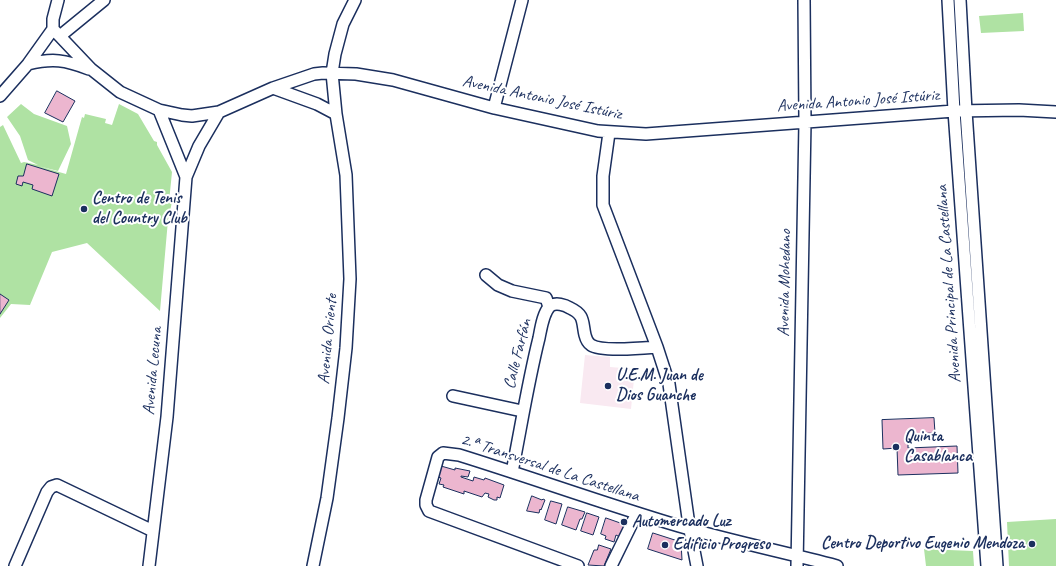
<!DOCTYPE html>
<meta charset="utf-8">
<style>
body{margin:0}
canvas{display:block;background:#fff}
</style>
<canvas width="1056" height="566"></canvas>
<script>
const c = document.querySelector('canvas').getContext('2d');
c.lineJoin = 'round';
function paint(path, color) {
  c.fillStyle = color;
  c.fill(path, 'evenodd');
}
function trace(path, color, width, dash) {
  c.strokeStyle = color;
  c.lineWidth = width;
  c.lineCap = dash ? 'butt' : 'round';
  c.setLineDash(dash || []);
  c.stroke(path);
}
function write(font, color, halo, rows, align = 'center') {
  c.font = font + ' Caveat,sans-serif';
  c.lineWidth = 4;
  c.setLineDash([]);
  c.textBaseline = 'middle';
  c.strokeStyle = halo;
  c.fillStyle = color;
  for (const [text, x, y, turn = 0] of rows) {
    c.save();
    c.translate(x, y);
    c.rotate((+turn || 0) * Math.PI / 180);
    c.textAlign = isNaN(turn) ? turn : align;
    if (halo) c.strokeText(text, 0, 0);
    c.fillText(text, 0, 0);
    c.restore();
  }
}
paint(new Path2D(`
 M585,355L610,357V367L635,369L631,409L580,403Z`), '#f9e9f1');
paint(new Path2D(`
 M1023,13L1024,31L981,33L979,16Z
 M21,104L34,114L67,126L71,144L58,171L38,166L66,174L82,117L84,118L85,114L106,119L105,123L112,125L119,104L138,114L154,141L157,142V145L172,172L169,202H172L168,220L160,311L87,243L52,252L30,305L11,304L0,318V127L3,125L21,163L24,162L38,165L28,160L20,136L7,117Z
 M1056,519V566H1009L1007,522Z
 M924,549L973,551L974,566H926Z`), '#afe2a3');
const building = new Path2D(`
 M57,91L75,101L63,122L45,113Z
 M27,164L59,174L52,196L32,189L33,185L23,182L22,186L16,184L18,176H23Z
 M0,294L9,300L0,314Z
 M934,418L935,433L908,434V448L957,446L958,473L898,475L897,448L883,449L882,420Z
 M441,466L455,470V468L470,471L468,477L461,476V477L473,481L474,477L484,480L485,478L504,485L500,498L497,497V500H494L488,497L489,494L485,493L482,497L464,491V494L443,487L444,485L439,484L441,478L438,477Z
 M532,496L542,500L543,499L545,500L541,510L540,509L539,513L527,511Z
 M551,501L562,504L556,524L545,520Z
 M568,507L585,512L582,519H580L576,530L562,525Z
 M587,513L599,517L593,535L581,531Z
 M606,518L626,525L624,532H622L620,537L616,535L614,542L605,539L606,536L601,534Z
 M653,533L681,542L682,560L648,549Z
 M599,545L611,549L604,566L588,565L594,550H597Z`);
paint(building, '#ecb6cf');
trace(building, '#1b2f5e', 1);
const minor = new Path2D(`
 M948,0L954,111L987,566
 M960,0L966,111L997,566
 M53,29L91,69L120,92L159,110L182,115L192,116L219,112L273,88L314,74L323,73L356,74L393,80L494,108L598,131L646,134L954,111L1019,110L1056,112
 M53,29V19L58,0
 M60,36L104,0
 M28,64C53,58 65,60 89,69
 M273,88L317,104L336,114
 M0,96L28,64L53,29
 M494,108L522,0
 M159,110L186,177
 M609,133L603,176V205L657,347L669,384L689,525L697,566
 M486,275L498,285L512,291L546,298L549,307
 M453,396L522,411
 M512,472C521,427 528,382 539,338C541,328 543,313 550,306C556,302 565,305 570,308C585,315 582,322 585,335C586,339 588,343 591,345C601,352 644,348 657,347
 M15,566L47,492L51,487L57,485L153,531
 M149,566L167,417L186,177L199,146L219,112
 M313,566L327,498L338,418L346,348L350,279L346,175L336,114L332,73L335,54L343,24L355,0
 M578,566L429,511L426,505V500L438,457L443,453L459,455C533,478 605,504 679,526C731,541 784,552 837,566
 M611,566L637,513
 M797,566L805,122L804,0`);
trace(minor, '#1b2f5e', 14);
trace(minor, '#fff', 11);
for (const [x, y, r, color] of [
 [84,209,4,"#1b2f5e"],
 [608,386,4,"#1b2f5e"],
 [896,447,4,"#1b2f5e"],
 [624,522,4,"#1b2f5e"],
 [1032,544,4,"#1b2f5e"],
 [665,545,4,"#1b2f5e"]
]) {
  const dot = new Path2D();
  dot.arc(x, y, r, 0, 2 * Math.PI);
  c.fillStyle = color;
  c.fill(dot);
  trace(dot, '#fff', 1.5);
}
write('17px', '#1b2f5e', '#fff', [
 ["Avenida Antonio José Istúriz",542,98,12],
 ["Avenida Antonio José Istúriz",858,101,-4],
 ["Avenida Mohedano",785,283,-89],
 ["Avenida Principal de La Castellana",949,284,-94],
 ["Avenida Oriente",328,339,-85],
 ["Calle Farfán",518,354,-76],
 ["Avenida Lecuna",153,371,-85],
 ["2.ª Transversal de La Castellana",550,468,18]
]);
write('bold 17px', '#1b2f5e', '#fff', [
 ["Centro de Tenis",92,199],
 ["del Country Club",92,219],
 ["U.E.M. Juan de",616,376],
 ["Dios Guanche",616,396],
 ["Quinta",904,437],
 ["Casablanca",904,457],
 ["Automercado Luz",632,522],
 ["Centro Deportivo Eugenio Mendoza",1024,544,"right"],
 ["Edificio Progreso",673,545]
], 'left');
</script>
